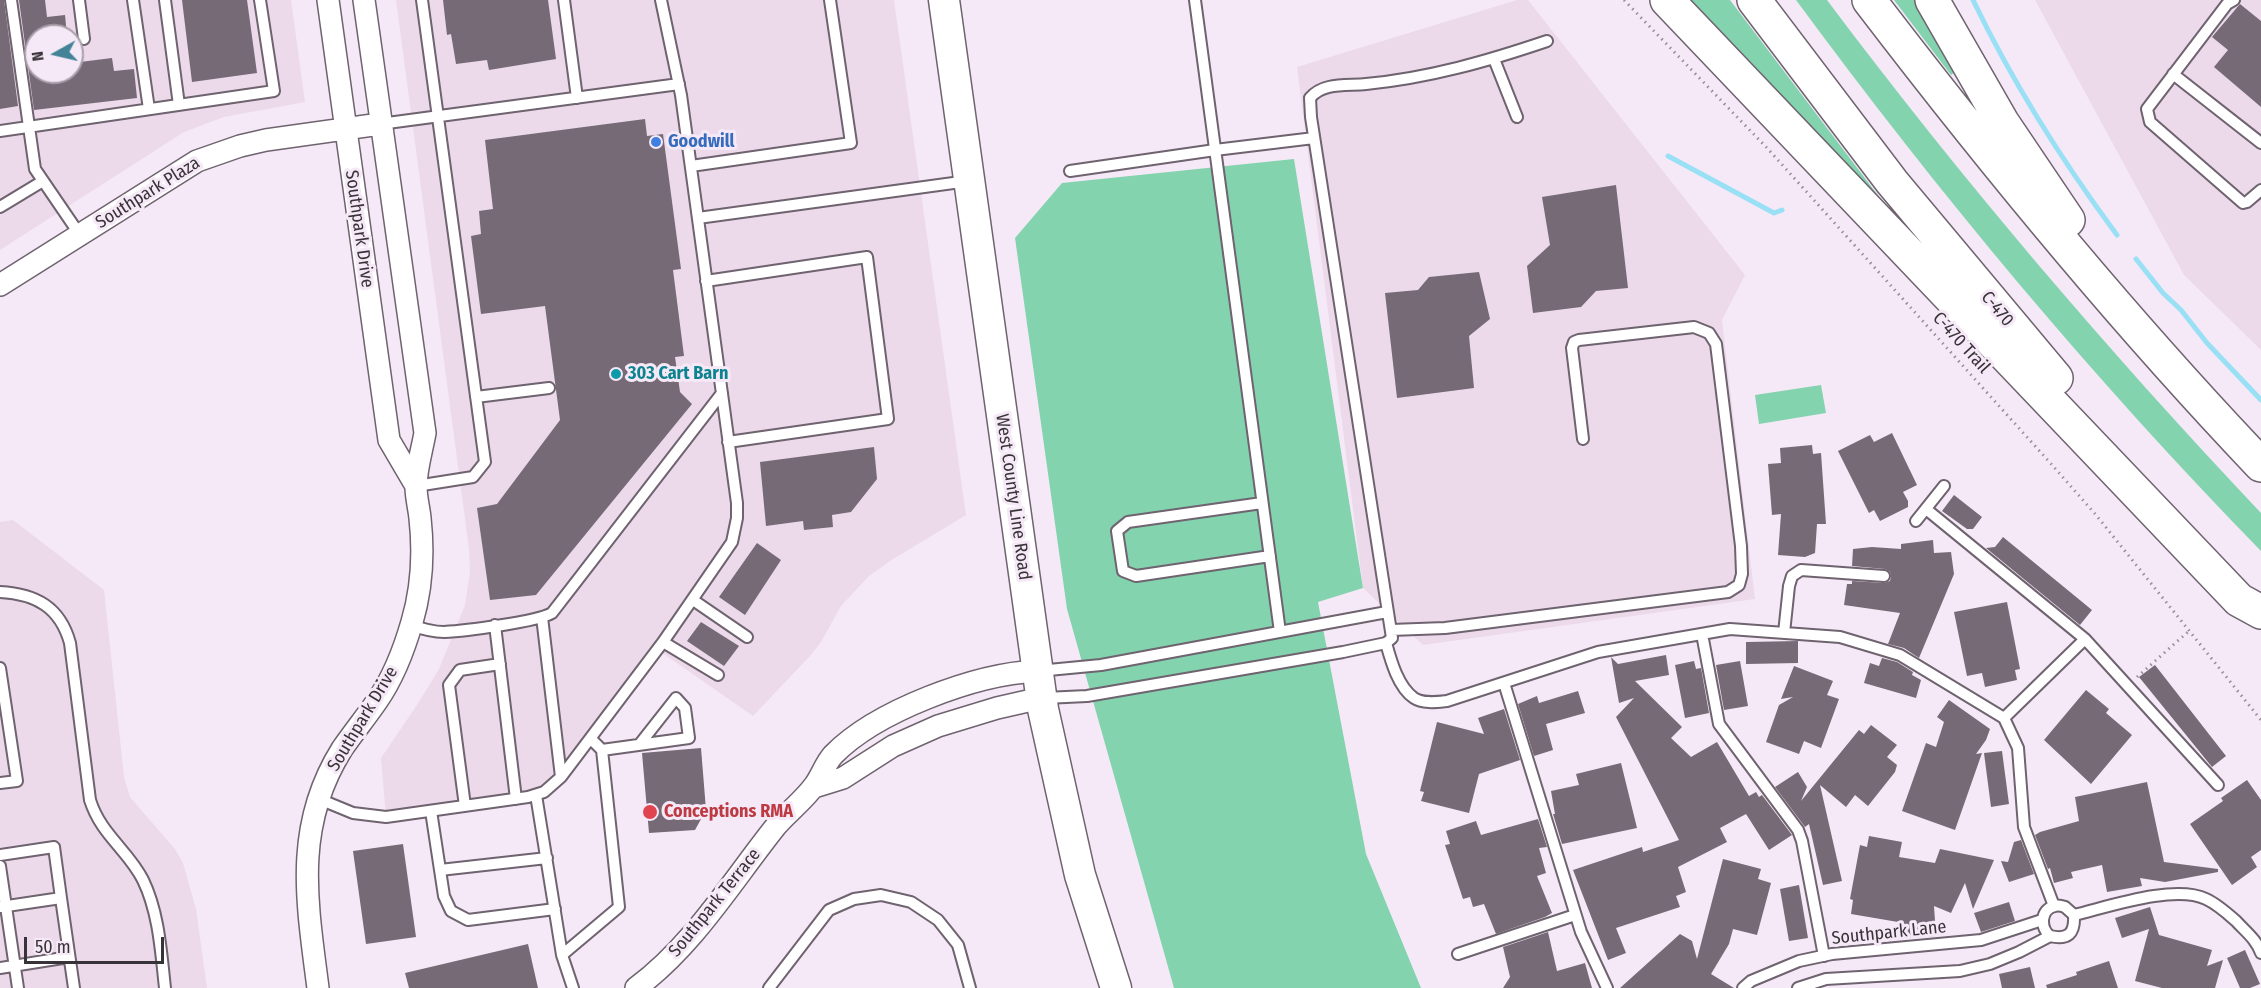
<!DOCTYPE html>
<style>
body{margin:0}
#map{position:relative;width:2261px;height:988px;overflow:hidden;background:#f6e9f7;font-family:"Fira Sans Condensed",sans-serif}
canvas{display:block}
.north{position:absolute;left:24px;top:24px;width:60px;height:60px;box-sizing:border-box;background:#f6e9f7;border:2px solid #aaa0ab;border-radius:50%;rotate:262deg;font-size:16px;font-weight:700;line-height:24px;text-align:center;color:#383338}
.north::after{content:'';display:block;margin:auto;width:21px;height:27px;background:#438397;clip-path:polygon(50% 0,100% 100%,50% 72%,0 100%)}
.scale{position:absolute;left:24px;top:937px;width:140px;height:27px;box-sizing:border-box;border:3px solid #383338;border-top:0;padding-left:8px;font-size:18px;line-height:21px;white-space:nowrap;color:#383338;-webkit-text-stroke:4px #f6e9f7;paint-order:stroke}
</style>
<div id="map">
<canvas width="2261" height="988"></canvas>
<div class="north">N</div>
<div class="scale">50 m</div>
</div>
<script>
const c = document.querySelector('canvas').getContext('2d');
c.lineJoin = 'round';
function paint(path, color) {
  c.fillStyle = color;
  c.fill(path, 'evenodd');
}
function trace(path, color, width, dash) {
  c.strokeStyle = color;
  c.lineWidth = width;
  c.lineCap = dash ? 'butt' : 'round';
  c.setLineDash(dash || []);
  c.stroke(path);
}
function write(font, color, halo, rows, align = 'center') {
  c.font = font + ' "Fira Sans Condensed",sans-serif';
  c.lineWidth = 6;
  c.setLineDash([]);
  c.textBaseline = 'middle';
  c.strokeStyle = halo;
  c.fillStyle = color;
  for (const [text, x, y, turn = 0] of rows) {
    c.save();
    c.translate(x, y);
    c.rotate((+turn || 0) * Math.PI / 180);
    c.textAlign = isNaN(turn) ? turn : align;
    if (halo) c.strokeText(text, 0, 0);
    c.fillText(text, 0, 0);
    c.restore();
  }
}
paint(new Path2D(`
 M0,0H291L305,102L224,117L184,132L0,250ZM36,36H72V72H36Z
 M396,0H894L966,515L890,561L869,576L841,606L821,642L810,656L753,716L658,650L544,792L386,817L381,758L417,705L439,669L465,605L470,572L469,549Z
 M1517,0H1528L1745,275L1722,320L1755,599L1423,645L1363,588L1297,67Z
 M2035,0H2261V350L2184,275Z
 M13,520L104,590L124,777L130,797L175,849L183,863L196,909L207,988H0V522Z`), '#ecdaea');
paint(new Path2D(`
 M1685,0H1730L1880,198L1876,201Z
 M1796,0H1827C1962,180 2107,350 2261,513V551C2093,379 1938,193 1796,0Z
 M1894,0H1918L1957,71L1951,75Z
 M1294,159L1363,588L1318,602L1366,854L1421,988H1174L1067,609L1015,238L1062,183Z
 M1821,385L1826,413L1759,424L1755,395Z`), '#83d3af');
trace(new Path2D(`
 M1973,0C2013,83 2062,161 2117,235
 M1668,156L1774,213L1782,210
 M2136,259L2163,293L2181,310L2207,343L2261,400`), '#99e0f5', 5);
paint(new Path2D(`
 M0,0H4L18,106L0,109Z
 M19,0H45L47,17L65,15L67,36H36V72H72V63L112,58L114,71L134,69L137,98L34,110Z
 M182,0H247L257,73L192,82Z
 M443,0H548L556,59L489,70L487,60L456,64L451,34L447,35Z
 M2240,4L2261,21V107L2214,67L2228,50L2212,37Z
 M645,119L647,136L663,134L681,269L673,270L684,356L675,357L680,392L692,404L536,595L490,600L477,508L497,504L560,420L545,306L481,314L471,236L481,234L479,211L493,209L485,140Z
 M1616,185L1628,288L1596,291L1581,307L1533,313L1527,266L1550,245L1542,197Z
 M1479,272L1490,319L1469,336L1474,388L1397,398L1385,293L1418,290L1429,277Z
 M1892,433L1917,485L1903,492L1908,501V507L1880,521L1874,510L1869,513L1838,451L1870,435L1874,442Z
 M1812,445L1813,454L1821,453L1826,524H1817L1815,553L1805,557L1778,555L1781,514L1772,515L1768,464L1781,463L1780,448Z
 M874,447L877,479L851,512L832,515L833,527L804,530L803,521L766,526L760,462Z
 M1954,495L1982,517L1973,529H1967L1942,511Z
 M2003,537L2092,610L2080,625L1986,548L1995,547Z
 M1933,540L1934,553L1951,552L1954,574L1919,658L1904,648L1888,644L1900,613L1844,605L1847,584H1852V581L1884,583L1890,581L1891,577L1890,572L1885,569L1852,566L1853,549L1872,547L1901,549V544Z
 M757,543L781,560L745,615L719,597Z
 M2007,602L2020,669L2015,670L2017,680L1985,687L1982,673L1967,676L1954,612Z
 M701,622L739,646L724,666L687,641Z
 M1798,641V663L1746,664V642Z
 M1666,655L1669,675L1635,681L1682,727L1671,738L1691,757L1717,742L1749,796L1756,792L1759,797L1762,795L1792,835L1769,850L1746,814L1720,828L1727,842L1678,867L1686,892L1676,896L1680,907L1616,928L1626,953L1608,960L1573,870L1642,847L1643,852L1679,840L1616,717L1634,698L1619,703L1611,657L1618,664Z
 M1882,658L1897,662L1913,672L1912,675L1921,680L1916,698L1864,683L1870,663L1879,666Z
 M1694,661L1696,669L1701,668L1709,713L1685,718L1675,665Z
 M1740,661L1748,706L1724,710L1716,665Z
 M2155,665L2226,756L2212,767L2139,677Z
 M1794,666L1833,681L1827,695L1839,699L1821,748L1804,741L1799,754L1766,742L1779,705L1793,697L1781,699Z
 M2086,690L2109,709L2106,713L2132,735L2091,784L2044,740Z
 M1578,691L1585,713L1546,724L1553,750L1534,756L1518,704L1537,696L1539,703Z
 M1949,700L1990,729L1986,740L1976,754L1982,753L1955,830L1902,811L1926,743L1936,747L1944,722L1937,717Z
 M1504,709L1520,760L1479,774L1469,813L1421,801L1424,792L1420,791L1437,722L1484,734L1478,718Z
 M1871,725L1897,745L1887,757L1897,765L1895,772L1868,806L1855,795L1846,807L1820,785L1842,881L1823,885L1809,824L1805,827L1775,787L1798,772L1807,787L1801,801L1859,730L1864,734Z
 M701,748L706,810L695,830L649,833L642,753Z
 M2002,751L2009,804L1991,807L1984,753Z
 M1621,763L1637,828L1562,844L1553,814H1555L1551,791L1579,785L1576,774Z
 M2247,780L2261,800V850L2251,857L2257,867L2232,885L2190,824L2223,801L2221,798Z
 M2147,782L2164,862L2218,869V872L2165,882L2140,878L2142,886L2107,892L2102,865L2071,872L2073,878L2054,883L2050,868L2048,869L2035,835L2040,832L2079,821L2075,797Z
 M1538,819L1547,847L1539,848L1546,873L1537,876L1552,913L1545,917L1496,934L1484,904L1473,907L1470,897L1463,899L1445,845L1450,844L1446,831L1476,821L1481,835Z
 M1869,836L1902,842L1899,857L1935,863L1940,849L1994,860L1973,909L1965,883L1951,913L1934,906L1936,936L1899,938L1898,922L1851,914L1853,900L1850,899L1860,845L1867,847Z
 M2021,840L2034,874L2009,882L2001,861L2008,862L2014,842Z
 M403,844L416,937L366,944L353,851Z
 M1723,859L1761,869L1758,879L1771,883L1757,935L1733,929L1729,944L1711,974L1734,988H1620L1680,934L1692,941L1697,959Z
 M1799,885L1808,938L1789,941L1780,889Z
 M2009,902L2015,921L1981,932L1974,913Z
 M2150,907L2159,935L2212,950L2207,966L2223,960L2215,988H2162L2135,981L2149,929L2122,938L2115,918Z
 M1548,932L1557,971L1585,963L1592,988H1503L1510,977L1503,947Z
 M528,944L538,988H409L405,973Z
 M2245,950L2260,984L2250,988H2240L2227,958Z
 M2109,961L2118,988H2047L2046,985L2077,975L2076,972Z
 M2030,967L2035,988H2002L1999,974Z`), '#756a76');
const lane = new Path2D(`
 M11,0L35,169L80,235
 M79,0L84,39
 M133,0L149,109
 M165,0L179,105
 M564,0L577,98
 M1195,0L1280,632
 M2234,0L2227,4L2147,109L2150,122L2243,203L2247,202L2261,190
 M1494,59L1517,117
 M2173,74L2261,143
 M380,124L679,84
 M0,131L274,91L260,0
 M691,166L851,143L830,0
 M1070,171L1215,150L1314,138
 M0,207L43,181
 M698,218L968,181
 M706,281L867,257L888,419L728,442
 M476,397L549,388
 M416,486L473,477L485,462L422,0
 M1262,503L1128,522L1117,531L1123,571L1136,576L1270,556
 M1926,509L2085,639L2218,785
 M1916,521L1944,486
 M0,592C36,594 60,607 70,643L90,800C101,835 128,850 143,880C159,913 161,952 165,988
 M693,600L747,637
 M542,617L561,777
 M411,625C422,629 432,632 444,632C463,631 537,622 552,613L722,393
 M495,625L516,799
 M1391,630L1445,628L1728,592L1739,585L1742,574L1741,546L1716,344L1709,333L1694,327L1579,340L1574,342L1572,348L1583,439
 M1784,633L1789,586L1792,576L1801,570L1884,576
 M1702,634L1719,724L1798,830L1802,841L1824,956
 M663,642L718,675
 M1386,643C1391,661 1398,687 1414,698C1423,704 1437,702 1447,701L1598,652L1730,629L1840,637L1900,655L2004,718L2018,748L2024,827L2054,906
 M0,668L17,781L0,783
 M1038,671L1101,665L1387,612
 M1504,683L1581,932L1607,988
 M1045,698L1087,696L1343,652L1386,643L1392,638L1311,117L1310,98C1323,82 1347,86 1366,84C1429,78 1488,61 1547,41
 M2004,718L2085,639
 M602,750L689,738L685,708L676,698L639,745
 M536,795L562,955L573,988
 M319,799L353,813L386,817L528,797L544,792L561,777L663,642L732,542L737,518V503L681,95L661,0
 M465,806L449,685L460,670L500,664
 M431,811L444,896L451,911L468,920L555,909
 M0,855L54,847L61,898
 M0,866L18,988
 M440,870L547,858
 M0,907L61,898L74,988
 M2074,915C2108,907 2174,884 2206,899C2217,904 2227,913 2236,921C2246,932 2256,939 2261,953
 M1458,954L1575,915
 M562,955L619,907L602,750L591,739
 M0,968L69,957
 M769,988L829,910L854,899L881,895L911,902L938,920L958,945L970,988
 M1743,988L1751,981L1799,961L1832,954L1981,940L2042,920
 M1798,988L1826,979L1960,971L1990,964L2019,952L2050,936C2068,940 2075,934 2074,915L2065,907C2062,906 2058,905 2055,906C2040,909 2040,928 2050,936`);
const street = new Path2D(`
 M328,0L389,440L416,486
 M0,285L197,161L240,146L266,140L380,124
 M814,787L843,778L893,746L938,726L997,708L1041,698
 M318,988C307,902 293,827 342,749C353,733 366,717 377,701C393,678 404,650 412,622C422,588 424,554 420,518C419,508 416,497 416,487C416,469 422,450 425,433L364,0
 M636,988C694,945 732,881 776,826C788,812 803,801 814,786C821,777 825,764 833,755C876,711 975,674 1037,671`);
const secondary = new Path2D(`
 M944,0L1043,709L1080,875L1116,988`);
const highway = new Path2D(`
 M1667,0L2239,600L2261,612
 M1754,0L1892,182L2056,378
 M1869,0C1992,161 2121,318 2261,465
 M1932,0L2002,122L2068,220`);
trace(lane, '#6e636f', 14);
trace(street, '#6e636f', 24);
trace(secondary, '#6e636f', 33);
trace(highway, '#6e636f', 36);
trace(new Path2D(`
 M1624,0L1768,149L2053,466L2096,515L2261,720
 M2137,677L2189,631`), '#968d96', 3, [1.5, 4.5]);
trace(lane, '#fff', 10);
trace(street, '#fff', 21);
trace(secondary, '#fff', 30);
trace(highway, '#fff', 33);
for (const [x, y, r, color] of [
 [656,142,6,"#3f7fe0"],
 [616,374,6,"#0f9aa8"],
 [650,812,8,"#e0444e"]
]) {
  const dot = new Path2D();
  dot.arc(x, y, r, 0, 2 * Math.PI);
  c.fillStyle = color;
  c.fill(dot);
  trace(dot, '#f6e9f7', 2);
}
write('bold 18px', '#366cbe', '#f6e9f7', [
 ["Goodwill",668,142]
], 'left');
write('18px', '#383338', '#f6e9f7', [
 ["Southpark Plaza",148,193,-32],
 ["Southpark Drive",359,229,82],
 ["C-470",1997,309,50],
 ["C-470 Trail",1961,343,48],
 ["West County Line Road",1013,497,82],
 ["Southpark Drive",363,719,-59],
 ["Southpark Terrace",715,903,-51],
 ["Southpark Lane",1889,933,-6]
]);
write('bold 18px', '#0d838f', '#f6e9f7', [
 ["303 Cart Barn",628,374]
], 'left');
write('bold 18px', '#be3a42', '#f6e9f7', [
 ["Conceptions RMA",664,812]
], 'left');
</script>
